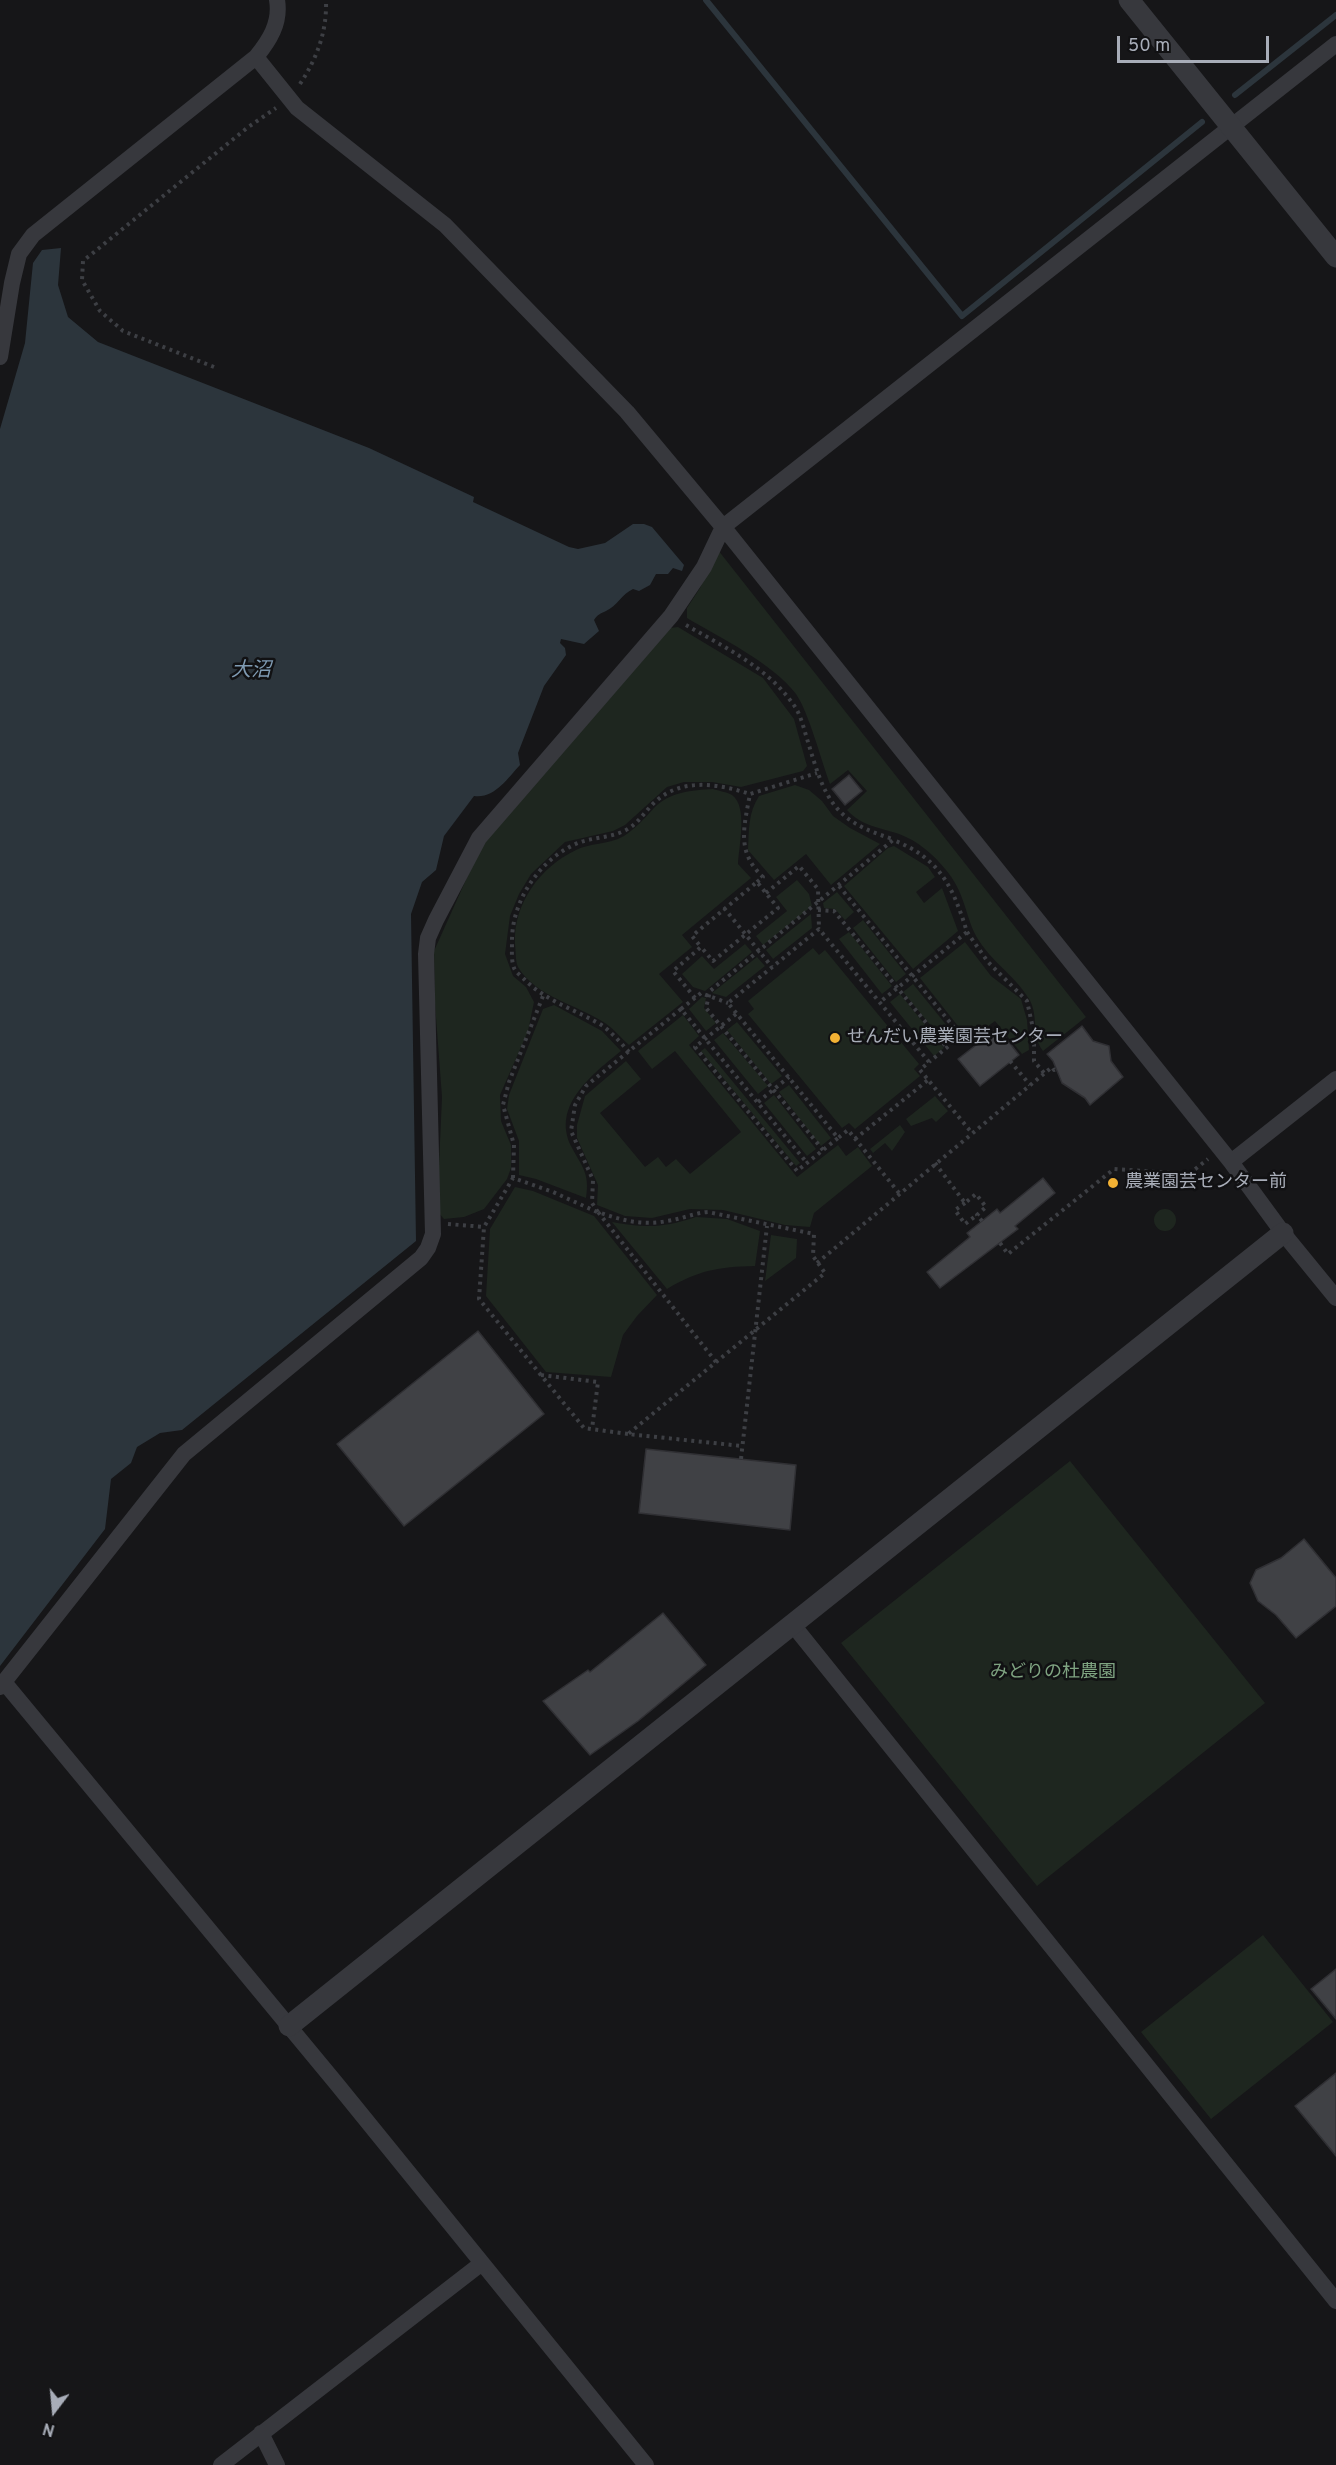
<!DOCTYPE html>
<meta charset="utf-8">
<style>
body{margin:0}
#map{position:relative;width:1336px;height:2465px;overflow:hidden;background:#161618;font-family:Overpass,sans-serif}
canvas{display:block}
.north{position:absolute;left:24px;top:2381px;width:60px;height:60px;-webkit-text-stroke:4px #111113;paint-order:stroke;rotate:196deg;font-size:16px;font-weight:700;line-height:24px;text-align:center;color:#a8adb8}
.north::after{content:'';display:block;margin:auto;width:21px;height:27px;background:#a8adb8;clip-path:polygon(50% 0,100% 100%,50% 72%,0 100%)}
.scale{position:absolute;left:1117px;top:36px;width:152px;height:27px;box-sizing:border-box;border:3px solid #a8adb8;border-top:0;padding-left:8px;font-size:18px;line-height:21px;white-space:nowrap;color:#a8adb8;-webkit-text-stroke:4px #111113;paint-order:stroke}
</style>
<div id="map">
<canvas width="1336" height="2465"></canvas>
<div class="north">N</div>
<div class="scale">50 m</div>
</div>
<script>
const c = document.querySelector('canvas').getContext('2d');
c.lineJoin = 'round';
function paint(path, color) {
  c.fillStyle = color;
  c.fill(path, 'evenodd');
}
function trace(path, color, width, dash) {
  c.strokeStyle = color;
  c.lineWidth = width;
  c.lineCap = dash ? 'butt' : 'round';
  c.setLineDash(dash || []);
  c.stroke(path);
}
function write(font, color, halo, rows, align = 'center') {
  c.font = font + ' Overpass,"Noto Sans JP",sans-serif';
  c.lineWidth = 5;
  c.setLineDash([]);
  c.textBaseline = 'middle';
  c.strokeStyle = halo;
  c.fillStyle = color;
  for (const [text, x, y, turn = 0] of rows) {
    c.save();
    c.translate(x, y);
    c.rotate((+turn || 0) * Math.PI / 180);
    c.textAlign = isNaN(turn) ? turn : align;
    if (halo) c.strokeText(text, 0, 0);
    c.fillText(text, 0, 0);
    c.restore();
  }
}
paint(new Path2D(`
 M718,550L1086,1017L1043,1051C1031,1036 1039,1015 1029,999C1014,974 987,959 974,932C964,909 964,892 946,870C933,854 918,841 899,834C879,827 863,827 847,810L867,791L848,770L830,784C821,760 809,713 796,694C774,664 719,637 687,618V608L700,588Z
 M678,627L763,678L794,719L807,766L803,771L741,787L712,782H684L667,787L625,825L613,831L565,842L531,874L519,894L510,916L505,954L513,976L526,987L534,1002L528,1031L500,1095L501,1121L511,1145V1168L507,1179L484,1209L464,1217L444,1219L437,1211L442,1097L435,1004L434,951L483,842L670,628Z
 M795,785L809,790L822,801L833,816L850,828L880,844L831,885L806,854L774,880L748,850C749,830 748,813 759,796Z
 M713,789C719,791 727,792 732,795C748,806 739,846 738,864L751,878L682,935L692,947L659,974L683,1002L629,1045C621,1038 614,1029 605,1023C578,1005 536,997 518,967C515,960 516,951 515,944C513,904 540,867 576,850C589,843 608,845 624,836C636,828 644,819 654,808C669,792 692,790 713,789Z
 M894,846L928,867L935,877L916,892L924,903L942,888L958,931L913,969L844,886L888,848Z
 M797,880L809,894L812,906L763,945L756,936L787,911L776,897Z
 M837,892L854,912L845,920L835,909L824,908L823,903Z
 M811,914L812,928L773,959L766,950Z
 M863,920L906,974L896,982L853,928Z
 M849,932L892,986L882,994L839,939Z
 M965,942L991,976L1021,999L1027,1020L1029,1050L1022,1054L995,1021L969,1040L920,978Z
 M745,944L752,952L705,991L693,987L682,974L702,956L714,969Z
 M813,948L819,955L825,950L919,1064L914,1069L920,1076L855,1129L849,1123L842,1128L748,1014L754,1009L748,1001Z
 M757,957L765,966L726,997L712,993Z
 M913,984L957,1038L947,1045L903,992Z
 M900,994L944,1048L934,1056L890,1002Z
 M702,997L706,998L704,1008L716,1023L706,1031L689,1009Z
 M554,1005L602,1031L621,1051C594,1073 551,1105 571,1146C582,1167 590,1173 586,1198L536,1179L519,1175V1141L507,1109L509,1095L543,1009Z
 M683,1015L699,1036L689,1045L797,1177L838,1145L846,1156L858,1147L872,1166L814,1213L810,1227L785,1225L723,1210L690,1209L652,1218L625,1216L597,1205L598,1185L577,1138V1125L585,1096L626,1061L641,1079L600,1113L645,1167L658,1157L666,1167L676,1159L690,1174L741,1132L675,1051L652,1069L638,1051Z
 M737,1022L782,1076L771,1084L727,1030Z
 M723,1033L768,1086L758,1094L714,1040Z
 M705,1048L800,1163L796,1166L701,1051Z
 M789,1085L831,1138L821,1146L779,1092Z
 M774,1095L816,1149L807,1156L764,1103Z
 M935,1096L948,1111L936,1122L932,1118L911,1126L906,1119Z
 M900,1125L905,1132L892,1151L885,1143L873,1153L870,1149Z
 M515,1187L533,1191L594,1216L657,1295L637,1316L623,1335L611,1377L546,1372L486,1296L490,1229Z
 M1154 1220a11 11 0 1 1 22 0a11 11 0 1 1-22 0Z
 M696,1217L727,1219L760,1231L755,1266C718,1267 699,1270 667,1289L612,1222C647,1228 662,1228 696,1217Z
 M771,1235L797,1239L796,1258L765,1281Z
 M1070,1461L1265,1703L1037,1886L841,1643Z
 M1263,1935L1333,2022L1211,2119L1141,2032Z`), '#1e261f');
paint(new Path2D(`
 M61,248L58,285L68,317L98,342L369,448L474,497L473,502L569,547L578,549L605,543L633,524H644L652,527L684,565L682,571L673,568L668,574H656L650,585L639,591L633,589C622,594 617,606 606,611C600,614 598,614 594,620L599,631L584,644L561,639L560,643L565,648L566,655L544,686L518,753L520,765C507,779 494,799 474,796L444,836L436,870L422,882L411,914L416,1241L182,1430L160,1433L137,1447L131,1463L111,1479L105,1529L0,1666V429L25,343L33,263L42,250Z`), '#2c353c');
trace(new Path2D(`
 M706,0L962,316L1202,122
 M1235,95L1336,15`), '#2c353c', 6);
const building = new Path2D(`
 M849,775L862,791L845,805L832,789Z
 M1082,1026L1093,1041L1109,1046L1111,1061L1123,1077L1090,1105L1085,1098L1062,1083L1053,1061L1047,1054Z
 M998,1028L1019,1055L980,1086L958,1059Z
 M1043,1178L1055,1193L1015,1226L1018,1229L940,1288L927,1272L970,1237L967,1233L997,1209L1000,1213Z
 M478,1331L544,1414L404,1526L337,1444Z
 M646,1449L796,1465L790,1530L639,1513Z
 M1304,1539L1336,1578V1606L1296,1638L1276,1615L1258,1601L1250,1583L1256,1570L1281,1558Z
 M663,1613L706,1665L638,1721L590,1755L543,1701L588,1670L590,1672Z
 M1336,1969V2019L1311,1989Z
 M1336,2073V2156L1295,2106Z`);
paint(building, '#404145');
trace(building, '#303034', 1.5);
trace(new Path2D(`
 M300,84C317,58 327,32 326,0
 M214,367L123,331L100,311L82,280L83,261L247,128L276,108
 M686,625C724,647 767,667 793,704C801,714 804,730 808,742C825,799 833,821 893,839
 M757,882L763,877C736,852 744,827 750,794L817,773
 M839,886L961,1036L929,1062
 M766,893L799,866L818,889L819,929
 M724,908L772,967
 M818,910L834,911L947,1048
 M967,932L988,962L1027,1001L1034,1033V1061L1044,1073
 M695,998L673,971L701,947L713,961L778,908L757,882L692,936L701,947
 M681,1009L701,993L728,1003
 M736,1014L695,1047L797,1171L838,1138
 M629,1052C621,1043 612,1033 603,1026C577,1010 547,1002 525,980C522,977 517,973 515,970C511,963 512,951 512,943C511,902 539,859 578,843C593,837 611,838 626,830C639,823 645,811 655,802C682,777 719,784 750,794
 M1010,1061L1030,1085
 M758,1102L789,1077
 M855,1139L928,1080
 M823,1150L706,1008L710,991L893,840C940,858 953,887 967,932L880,1002
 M935,1163L965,1203L976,1194L986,1207L977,1215L982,1221
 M513,1178L514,1145L503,1105L509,1082L543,996
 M899,1193L848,1130L838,1138L728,1003L819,929L929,1062L920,1070L972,1133
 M965,1203L955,1210L965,1224L977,1215
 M597,1212L553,1192L513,1178L484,1227L479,1299L584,1428L628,1434
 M598,1212L592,1203L593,1180L571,1131L575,1105L586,1086L681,1009L807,1163
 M448,1224L484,1227
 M1000,1243L1008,1254L1114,1169L1189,1174L1208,1159
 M817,1263L1052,1067L1054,1070L1056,1069
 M716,1362L598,1212C620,1220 643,1226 667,1221C682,1219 694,1213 708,1212L814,1234L813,1256L825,1273L628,1434L742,1446
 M541,1375L598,1382L592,1429
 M741,1459L767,1226`), '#3d3f44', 4, [3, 4.5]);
trace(new Path2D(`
 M256,57L297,108L445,225L627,412L728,533L1231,1162L1283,1233L1336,1298
 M0,357L12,283L19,254L33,235L256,57C269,41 281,23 277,0
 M1231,1162L1336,1079
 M793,1625L1336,2301
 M4,1682L336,2083L646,2465
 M0,1687L184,1454L421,1258L428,1248L433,1234L426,954L428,938L436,920L479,838L671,616L704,567L723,527L1336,44
 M261,2433L277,2465
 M221,2465L482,2263`), '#37383d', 16);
trace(new Path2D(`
 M1129,0L1336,257
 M289,2026L1283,1233`), '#37383d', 21);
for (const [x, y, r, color] of [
 [835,1038,6,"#f2b134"],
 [1113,1183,6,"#f2b134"]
]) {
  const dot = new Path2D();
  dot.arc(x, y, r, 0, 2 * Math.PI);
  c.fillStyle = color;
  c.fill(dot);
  trace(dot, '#111113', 2);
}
write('18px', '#a8adb8', '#111113', [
 ["せんだい農業園芸センター",847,1038],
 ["農業園芸センター前",1125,1183]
], 'left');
write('18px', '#7fa381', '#111113', [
 ["みどりの杜農園",1053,1673]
]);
write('italic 20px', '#7f9bb3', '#111113', [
 ["大沼",251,672]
]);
</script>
